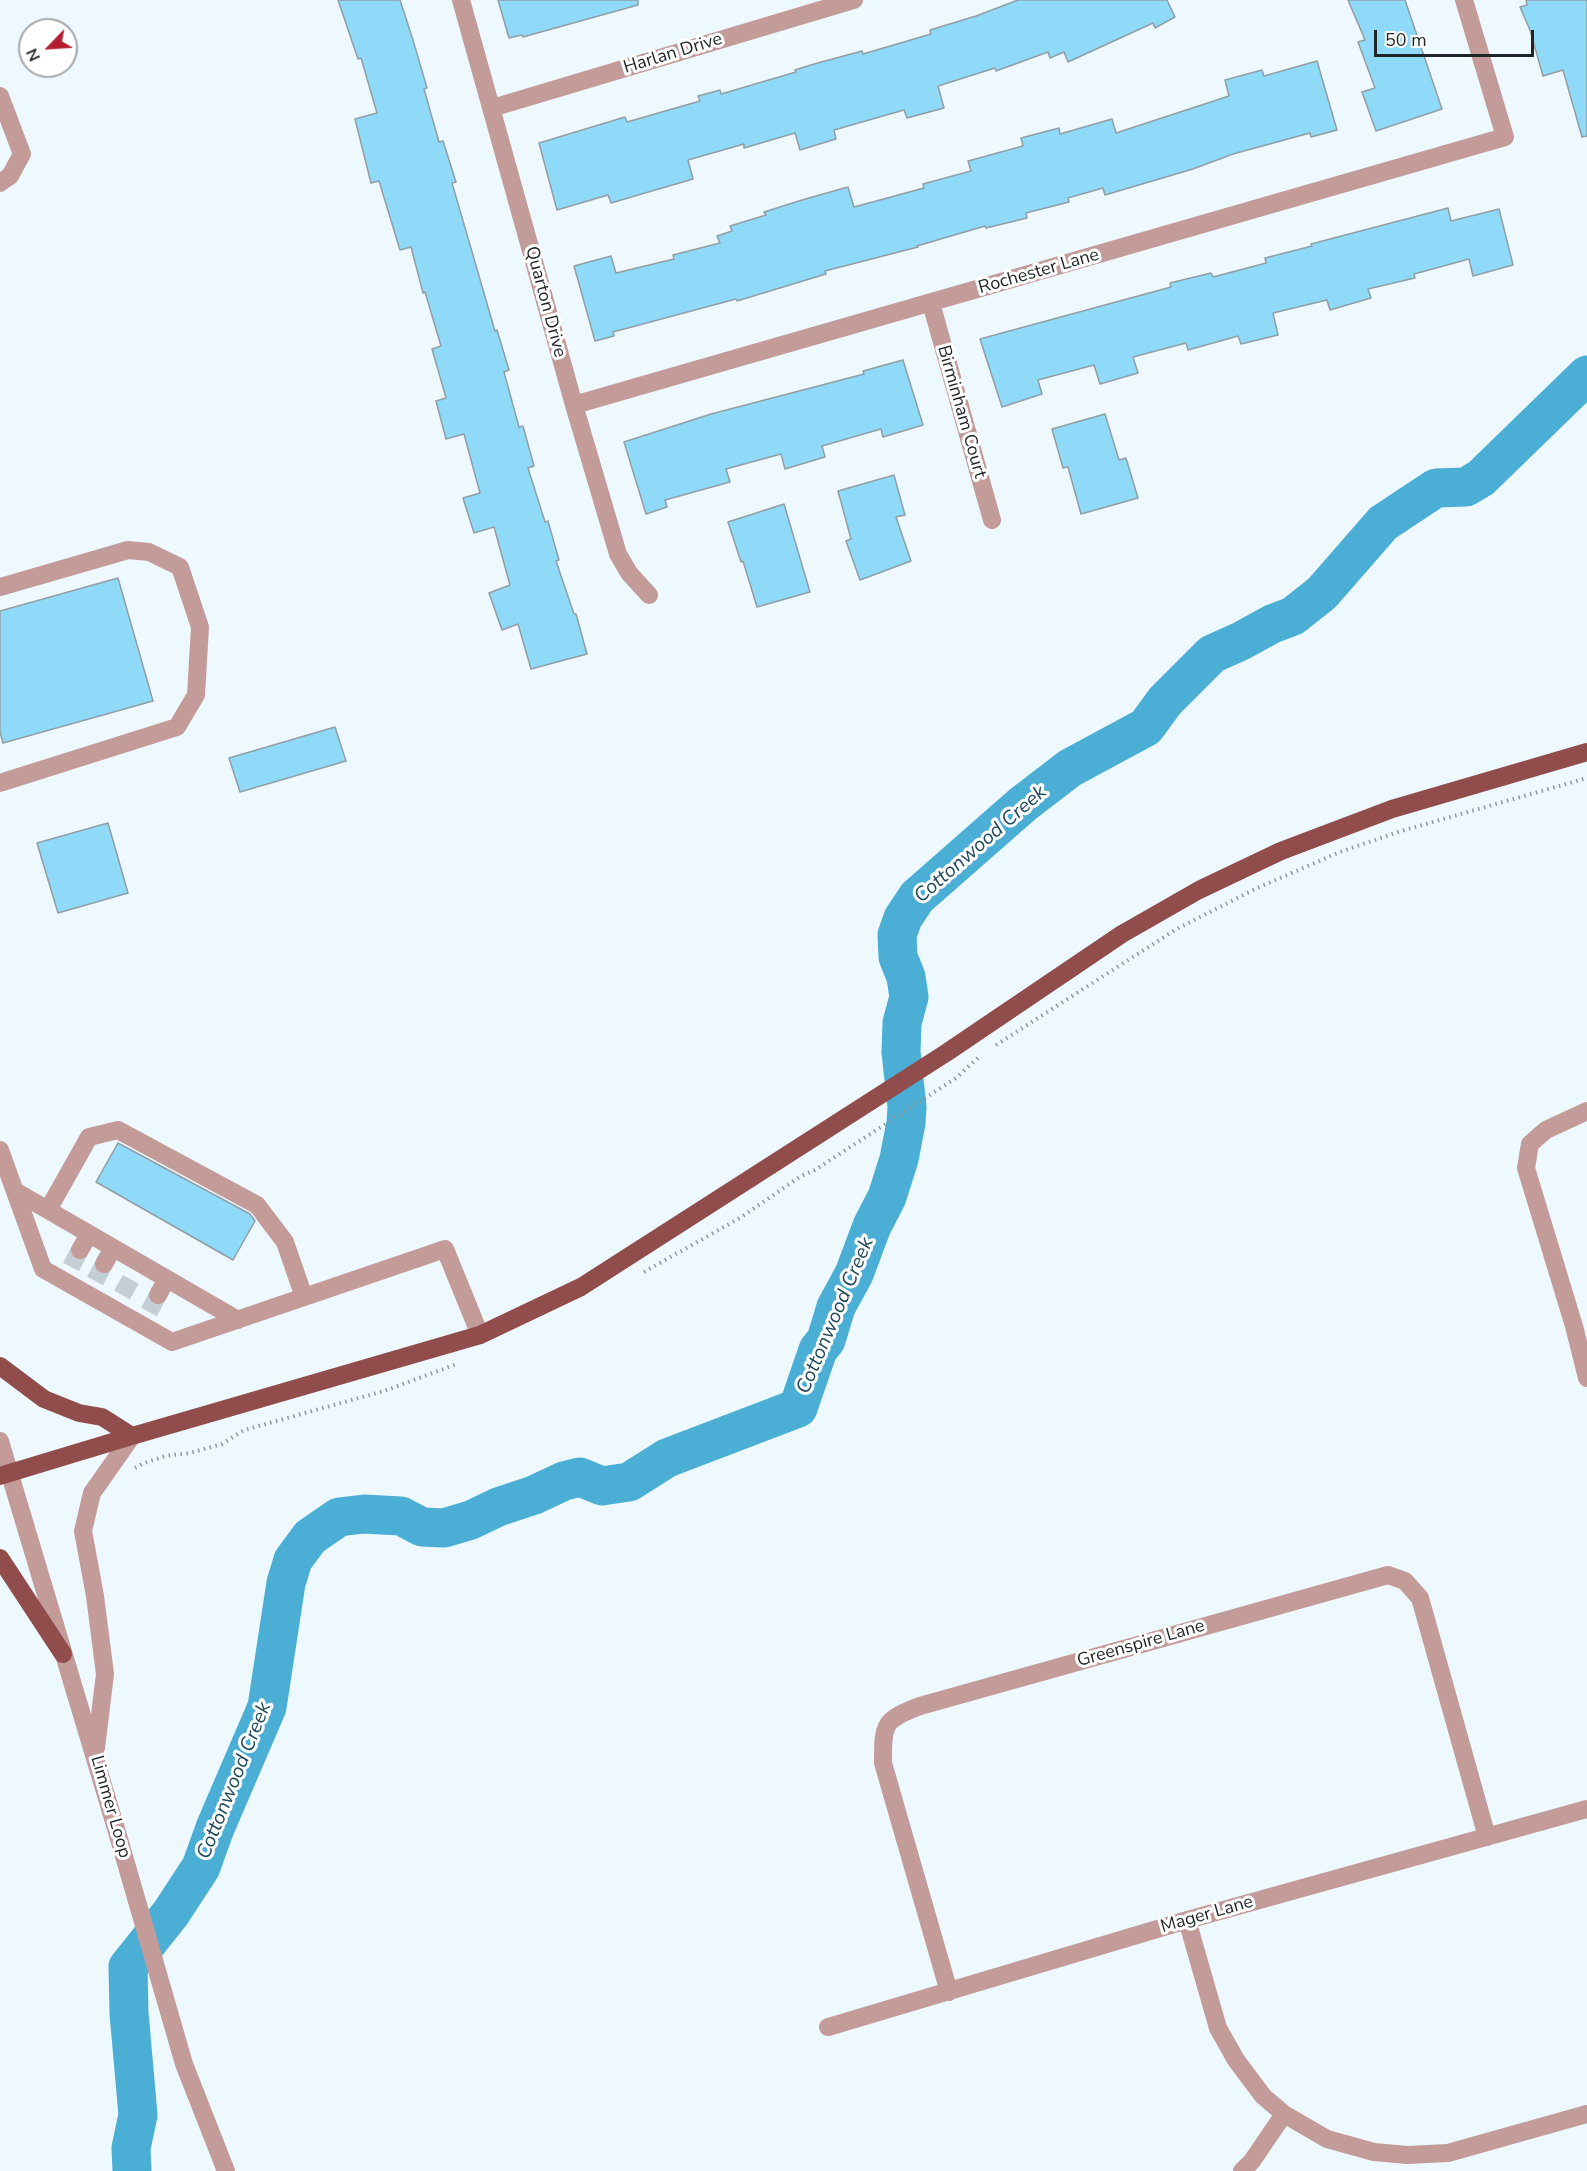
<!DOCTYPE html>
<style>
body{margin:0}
#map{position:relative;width:1587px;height:2171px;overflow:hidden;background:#eef9ff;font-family:"Nunito Sans",sans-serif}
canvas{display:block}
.north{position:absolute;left:18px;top:18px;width:60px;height:60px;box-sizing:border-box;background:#fff;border:2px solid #a5a7a8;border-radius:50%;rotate:245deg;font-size:16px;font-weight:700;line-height:24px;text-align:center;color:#1f2426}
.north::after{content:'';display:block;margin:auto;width:21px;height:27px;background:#b11e2f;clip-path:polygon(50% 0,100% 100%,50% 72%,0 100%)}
.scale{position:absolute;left:1374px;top:30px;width:160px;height:27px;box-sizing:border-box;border:3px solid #1f2426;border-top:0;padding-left:8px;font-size:18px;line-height:21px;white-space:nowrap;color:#1f2426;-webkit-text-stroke:4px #fff;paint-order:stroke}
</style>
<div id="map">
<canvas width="1587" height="2171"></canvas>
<div class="north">N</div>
<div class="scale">50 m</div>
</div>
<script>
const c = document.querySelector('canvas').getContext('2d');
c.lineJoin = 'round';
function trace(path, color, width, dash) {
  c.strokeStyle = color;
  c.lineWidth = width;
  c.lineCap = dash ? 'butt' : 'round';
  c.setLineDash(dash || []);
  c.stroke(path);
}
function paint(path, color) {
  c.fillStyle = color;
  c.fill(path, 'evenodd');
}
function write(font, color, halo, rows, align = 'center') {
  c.font = font + ' "Nunito Sans",sans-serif';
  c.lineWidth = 6;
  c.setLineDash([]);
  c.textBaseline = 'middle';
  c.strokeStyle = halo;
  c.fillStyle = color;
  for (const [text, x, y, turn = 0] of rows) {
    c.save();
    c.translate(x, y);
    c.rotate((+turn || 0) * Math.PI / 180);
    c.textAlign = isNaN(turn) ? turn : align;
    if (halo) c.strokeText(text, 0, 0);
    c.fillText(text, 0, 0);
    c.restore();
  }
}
trace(new Path2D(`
 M132,2171L131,2148L138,2115L129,2013L128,1967L171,1913L201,1867L215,1828L267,1707L286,1583L293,1560L310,1537L339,1517L364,1514L401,1516L422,1527L444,1528L471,1520L498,1507L534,1495L564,1481L580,1477L602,1486L629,1482L667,1458L798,1408L818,1350L826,1340L836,1307L854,1274L872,1226L887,1197L899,1159L906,1123L907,1107L901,1052L902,1023L909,997L906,977L898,957L897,935L903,918L917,897L1023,804L1070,768L1146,727L1165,701L1212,654L1241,641L1272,624L1293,616L1322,593L1383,523L1436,488L1466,487L1481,478L1587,375`), '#4baed5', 39);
const building = new Path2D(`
 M338,0H400L413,40L427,88L424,89L439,142L443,141L456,182L452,183L495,331L497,330L509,370L504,372L519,427L523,426L534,466L528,468L545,522L548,521L559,560L556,561L574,614H576L587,654L531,669L518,624L502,630L489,593L510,585L494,527L474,533L463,498L480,493L464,434L446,439L436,401L446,398L432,349L441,346L425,292L423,293L411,247L400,250L379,181L371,183L355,119L377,113L361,58L358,59Z
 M498,0H638V5L523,37L522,35L509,38Z
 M1018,0H1167L1175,17L1155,28L1153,23L1068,62L1064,52L1050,58L1048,52L996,71L995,68L938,86L944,108L907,118L904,110L834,130L836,139L800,150L795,133L744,148V144L688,160L693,179L611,203L608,195L557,210L539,143L625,117L627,122L700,101L698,96L720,90L721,94L796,72L795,70L814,64L862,51L863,54L931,34L930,30L976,16Z
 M1348,0H1405L1442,109L1376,131L1362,92L1375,88L1358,42L1365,40Z
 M1526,0H1587V136L1582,137L1563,70L1543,76L1530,30L1520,7L1527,5Z
 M1317,61L1337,130L1311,137L1310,133L1233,154L1193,169L1105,195L1103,188L1068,198L1069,202L1026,213L1027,218L986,228L985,226L917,246L918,247L825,271L826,274L737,301L736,299L613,332L614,336L595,341L574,266L611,256L616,273L674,259L673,255L720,243L717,236L732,231L730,226L766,215L764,212L802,200L848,187L854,207L924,188L923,184L971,171L968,161L1023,146L1021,138L1059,128L1060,134L1112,119L1116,133L1229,96L1225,80L1262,70L1264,76Z
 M1448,208L1451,221L1499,209L1513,265L1473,276L1469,259L1414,274L1415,278L1368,289L1371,298L1330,310L1327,300L1273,313L1278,335L1241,344L1238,336L1188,350L1186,343L1133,357L1138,373L1100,384L1094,365L1038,380L1042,394L1002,407L980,339L1171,287L1170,283L1211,273L1213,277L1266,263L1265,258L1312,246L1311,244Z
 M903,360L923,425L883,437L881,429L822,446L825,457L785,469L781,454L726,469L730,482L665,500L667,507L646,514L624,442L711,414L864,374L863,371Z
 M1105,414L1119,460L1126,458L1138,498L1081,514L1068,467L1063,468L1052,429Z
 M894,475L905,515L896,517L911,561L860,580L846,541L851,539L838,491Z
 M784,504L810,592L757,607L743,561L741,562L728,522Z
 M118,578L153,701L3,743L0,732V611Z
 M335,727L346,761L240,792L229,758Z
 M108,823L128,893L58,913L37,843Z
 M118,1143L250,1214L255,1221L233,1260L96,1182Z`);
paint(building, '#8fd9f9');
trace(building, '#919ea4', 1.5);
trace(new Path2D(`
 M71,1267L80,1250
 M95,1281L104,1264
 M122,1295L131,1279
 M149,1312L158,1295`), '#c5ced4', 18, [18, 9]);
trace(new Path2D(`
 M996,1045L1175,930L1255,889L1340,852L1398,832L1587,778
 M644,1272L740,1218L801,1176L815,1170L956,1078L980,1056
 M135,1468L142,1464L165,1456L190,1453L222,1444L244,1430L384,1391L457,1364`), '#8f989c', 4, [1.5, 4.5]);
trace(new Path2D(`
 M461,0L574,405L618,554L629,573L649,595
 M0,96L22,154L10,176L0,183
 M492,108L854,0
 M931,303L992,520
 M574,405L1505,137L1464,0
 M0,587L128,550L149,552L180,567L200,627L196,695L177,727L0,783
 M1587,1111L1546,1130L1530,1144L1526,1168L1574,1326L1587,1378
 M0,1150L43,1269L172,1342L445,1249L480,1335
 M15,1191L238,1320
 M48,1210L89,1137L118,1130L257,1205L285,1242L304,1297
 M80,1250L89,1234
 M104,1264L113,1248
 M158,1295L167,1279
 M0,1441L117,1832L184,2064L226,2171
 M96,1748L105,1674L95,1596L83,1531L92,1493L132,1436
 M1187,1920L1218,2028L1236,2060L1263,2096L1284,2114L1327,2139L1374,2152L1407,2155L1448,2153L1587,2114
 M949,1992L883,1763C883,1724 883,1720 920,1706L1388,1575L1405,1581L1420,1598L1487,1837
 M828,2027L1187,1920L1587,1809
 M1242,2171L1252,2161L1284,2114`), '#c39b99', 18);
trace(new Path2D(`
 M0,1366L44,1399L79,1413L102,1417L132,1436
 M0,1476L132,1436L480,1335L581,1287L946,1053L1122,934L1199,890L1281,851L1392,809L1587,752
 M0,1558L63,1654`), '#914d4c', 18);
write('18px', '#1f2426', '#fff', [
 ["Harlan Drive",673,54,-17],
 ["Rochester Lane",1039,272,-16],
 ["Quarton Drive",545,302,75],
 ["Birminham Court",961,412,74],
 ["Greenspire Lane",1141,1644,-16],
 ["Limmer Loop",110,1807,74],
 ["Mager Lane",1207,1915,-16]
]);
write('italic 20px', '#204a5b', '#fff', [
 ["Cottonwood Creek",981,845,-41],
 ["Cottonwood Creek",836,1316,-67],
 ["Cottonwood Creek",235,1781,-68]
]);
</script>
